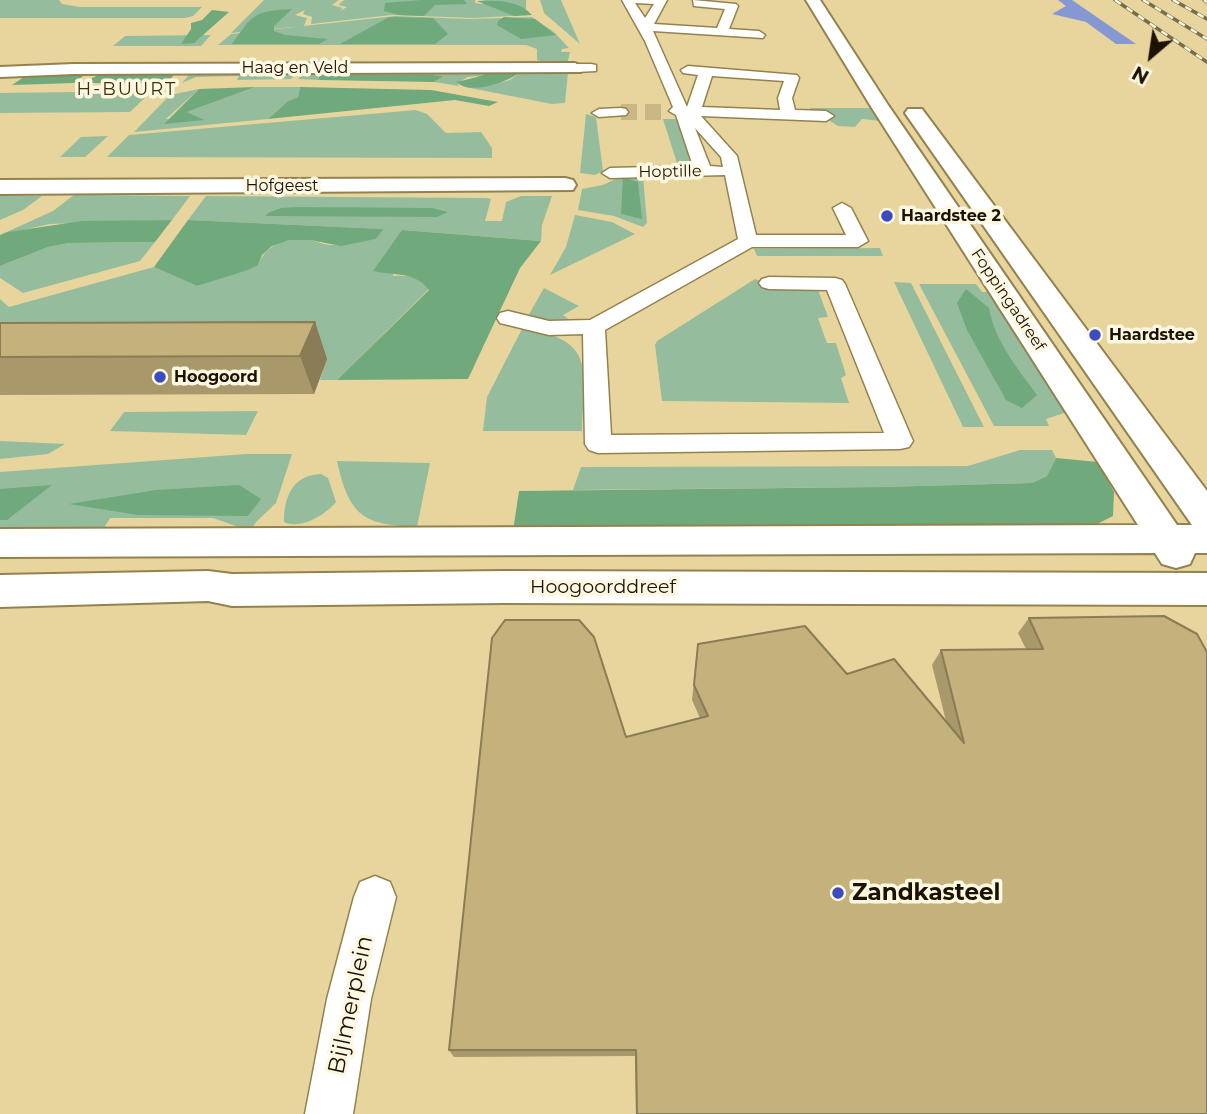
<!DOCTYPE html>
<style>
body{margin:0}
#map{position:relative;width:1207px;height:1114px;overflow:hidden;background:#e8d59e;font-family:Montserrat,sans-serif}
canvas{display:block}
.north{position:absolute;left:1116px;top:21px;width:70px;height:70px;-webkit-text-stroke:5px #fef7e1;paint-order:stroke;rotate:209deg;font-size:19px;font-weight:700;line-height:28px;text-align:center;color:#1a1301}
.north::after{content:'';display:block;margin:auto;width:24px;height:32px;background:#1a1301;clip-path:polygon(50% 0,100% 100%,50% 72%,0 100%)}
</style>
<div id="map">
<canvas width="1207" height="1114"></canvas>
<div class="north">N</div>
</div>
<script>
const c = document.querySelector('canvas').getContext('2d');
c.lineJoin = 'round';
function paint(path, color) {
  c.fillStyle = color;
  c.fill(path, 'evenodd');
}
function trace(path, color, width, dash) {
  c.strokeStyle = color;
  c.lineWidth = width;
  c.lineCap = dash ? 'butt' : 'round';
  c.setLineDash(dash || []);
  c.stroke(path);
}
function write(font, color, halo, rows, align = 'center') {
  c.font = font + ' Montserrat,sans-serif';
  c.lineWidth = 7;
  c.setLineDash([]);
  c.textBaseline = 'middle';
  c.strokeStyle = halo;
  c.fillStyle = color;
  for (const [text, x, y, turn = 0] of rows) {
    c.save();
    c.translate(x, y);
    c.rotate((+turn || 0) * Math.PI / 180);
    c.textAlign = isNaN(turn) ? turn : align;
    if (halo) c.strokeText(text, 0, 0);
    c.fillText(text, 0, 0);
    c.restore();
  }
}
paint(new Path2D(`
 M0,0H59L62,4L80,7H202L193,16L185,18H0Z
 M264,0H339L332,5L343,8L340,11L347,7L338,5L344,0H475V3L483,4L484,0H526V11L529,15L473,18L392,15L311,24L312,17L303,14L305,10L295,15L307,18L304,26L231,33Z
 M540,0H561L580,44L544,13Z
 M395,16L469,19L532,17L554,32L569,48L562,49L561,52H570L568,61H540L537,60V49L526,45H218L231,34Z
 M211,35L201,46H113L125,36Z
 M306,70H494L488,75L468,77L457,83L459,86L434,82L444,76L433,75L319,74V80L298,79Z
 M192,71H299L291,79L237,80L239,76L196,77L182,83Z
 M568,73L565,103L552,104L465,87L489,85L510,80L518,74Z
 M255,87H300L298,97L288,101L268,119L134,132L170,95L199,89L166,119L202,120L187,112Z
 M152,91L130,112L0,113V93Z
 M809,108H872L881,121L862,119L855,127L838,126Z
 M416,110L427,114L446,133L481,132L492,148V158L107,157L129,135Z
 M586,114L596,117L603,171L595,175L580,173Z
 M663,119H679L695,162L677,163Z
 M108,136L85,157H60L81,137Z
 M622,176H643L647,223L643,227L614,216L578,210L582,189L603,185Z
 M74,195L190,196L172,220L50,224L0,235L53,211Z
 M0,196H42L23,210L0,220Z
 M206,196L486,198L491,199L485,221H502L506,202L521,196H552L542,225L541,241L402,230L393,276C410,275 418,276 429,289L337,380H320L325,363L0,364V299L9,307L154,267L197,286L258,265C266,244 287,237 309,240C317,241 324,245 331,245C346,245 361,241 376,239L382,229L188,220Z
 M575,215L612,222L635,234L550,275L566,247Z
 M155,242L140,261L23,293L0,278V266L48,247L69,243Z
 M880,248L883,256H757L754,249Z
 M755,279L775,287H817L828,317L818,318L827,343H836L846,375L841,378L849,403L662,401L655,345L657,341Z
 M894,282L911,283L984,427H963Z
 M919,284H976L982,292H992L1067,412L1046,419L1049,426H994Z
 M544,288L579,306L563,315L571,321L551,323L528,316Z
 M522,329C597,338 584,371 582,431H483L487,397Z
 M258,411L246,435L110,431L124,412Z
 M0,441L65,444L48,454L0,459Z
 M1020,450H1052L1056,458L1047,476L1032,483L882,487L573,490L581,467L968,466Z
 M247,454H292L276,503L256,522L250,531L213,518H110L101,533L0,534V472Z
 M337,461L430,463L417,527C362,525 349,515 337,461Z
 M321,474L328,478L336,502C325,515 301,530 284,522C284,496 293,475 321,474Z`), '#95bd9d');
paint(new Path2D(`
 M422,0H464L467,4L435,5L424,16L399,15L384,11L385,3Z
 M477,1C496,0 519,0 532,15L514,16Z
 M292,9L274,26V31L285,35L328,39L319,44H232C255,12 253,12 292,9Z
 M212,10L229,12L194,43L181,44L191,29V23L202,20Z
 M389,17L433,18L448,34L435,44H340Z
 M504,17L535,19L556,35L521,39L497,25L498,21Z
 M91,70L74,83L12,85L27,75Z
 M494,70H508V74H518C504,83 470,95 456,82C463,81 490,74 494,70Z
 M105,72H176L167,84L92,83V78Z
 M319,74L433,75L444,76L434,82L319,80Z
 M255,87L187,112L204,120L164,124L199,89Z
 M300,87L431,90L498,102L489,106L455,100L268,119L288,101L298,97Z
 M623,177L638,182L642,219L621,214Z
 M298,207L432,208L448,212L437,217L266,216L268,213L281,208Z
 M172,220L155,242L69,243L48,247L0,266V235L8,232L82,221Z
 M188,220L383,229L376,239L341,246L310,240H289L272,246L262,255L258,265L248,270L197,286L154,267Z
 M402,230L541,241L520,268L468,379L337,380L429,290C415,271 395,276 373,271Z
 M966,289L989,308C994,340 1018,369 1037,395L1022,408L1006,400L967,330L957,303Z
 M1056,458L1098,462L1114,492L1113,516L1085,530L513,531L519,491L882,487L1032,483L1047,476Z
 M52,485L7,520H0V489Z
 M239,485L261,499L248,516L138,515L69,504L156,490Z`), '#6fa97c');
paint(new Path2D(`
 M1058,0H1072L1136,44H1116L1086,22L1052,14L1066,6Z`), '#8698d2');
trace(new Path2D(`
 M621,112H661`), '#c9b886', 16, [16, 8]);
const pedestrian = new Path2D(`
 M622,0H667L654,24L717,28L725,9L694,6L693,0L736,4L738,6L729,29L759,31L765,35L763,38L653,31L687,107L698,75L683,73L681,70L688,66L797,75L799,78L792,98L795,110L826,111L834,116L826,121L701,116L737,156L756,235H846L833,208L842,203L851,208L868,241L858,247H752L605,330L611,435L884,433L827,290L769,289L762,287L759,283L762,279L769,277L835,278L842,280L845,284L913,441L909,447L900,449L598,453L589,450L585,444L583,334L549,335L500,323L497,318L500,313L508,311L549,321L590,320L738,239L725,175L610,178L602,173L610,168L693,166L676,115L669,111L673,107L645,41ZM635,3L654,4L645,18ZM712,76L784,81L778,98L780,110L702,107ZM695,128L721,157L723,167L710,166Z
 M591,64L596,65V71L575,72L568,68L575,64Z
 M621,108L626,109L628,112L626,115L599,117L592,113L599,109Z
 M375,876L390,882L396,897L371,999L353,1114H305L327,999L354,897L360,882Z`);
const minor = new Path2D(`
 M575,63L584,68L581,72L74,74L0,77V67L74,64Z
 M565,178L573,180L576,185L573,190L0,194V180Z`);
const tertiary = new Path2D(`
 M806,0H820L888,105L1177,525H1192L905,113L908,109H922L1207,491V553H1195L1190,564L1176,568L1162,564L1155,553L0,557V529L1138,525L870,105Z
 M208,571L232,574L504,571L1207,573V605L504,603L232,606L208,601L0,607V575Z`);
trace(pedestrian, '#94824e', 3);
trace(minor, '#94824e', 4);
trace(tertiary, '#94824e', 4);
paint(pedestrian, '#fff');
paint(minor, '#fff');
paint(tertiary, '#fff');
const rail = new Path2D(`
 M1115,0L1207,62
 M1143,0L1207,39
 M1173,0L1207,19
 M1204,0L1207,2`);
trace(rail, '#786c49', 3.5);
trace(rail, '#fef7e1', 2.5, [7]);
paint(new Path2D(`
 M315,322L327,359L314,394L0,395V323Z
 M1164,616L1207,1114H636L635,1056L454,1057L449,1050L626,737L700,718L692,700L698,644L847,674L946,721L932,665L941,650L1026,649L1018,633L1029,618Z`), '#a9986a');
paint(new Path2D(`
 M315,322L327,359L314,394L300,356Z`), '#897c56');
const building = new Path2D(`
 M315,322L300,356L0,357V323Z
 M1164,616L1197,634L1207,652V1114H637L636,1050H449L492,638L505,620H579L594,637L626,737L708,716L694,685L698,644L805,626L847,674L894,659L964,743L941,650L1043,649L1029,618Z`);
paint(building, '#c4b17b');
trace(building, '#897c56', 2);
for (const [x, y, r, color] of [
 [887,216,7,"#3a4dc0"],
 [1095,335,7,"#3a4dc0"],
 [160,377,7,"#3a4dc0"],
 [838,893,7,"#3a4dc0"]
]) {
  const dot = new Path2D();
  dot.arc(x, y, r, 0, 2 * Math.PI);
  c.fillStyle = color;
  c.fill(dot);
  trace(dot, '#fef7e1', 2.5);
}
write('16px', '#1a1301', '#fef7e1', [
 ["Haag en Veld",295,68],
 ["Hoptille",670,172,-1],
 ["Hofgeest",282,186],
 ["Foppingadreef",1008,300,56]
]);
write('bold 16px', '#1a1301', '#fef7e1', [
 ["Haardstee 2",901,216],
 ["Haardstee",1109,335],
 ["Hoogoord",174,377]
], 'left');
c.letterSpacing = '2px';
write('18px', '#3f3209', '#fef7e1', [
 ["H-BUURT",127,90]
]);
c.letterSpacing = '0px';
write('19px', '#1a1301', '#fef7e1', [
 ["Hoogoorddreef",603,587]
]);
write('bold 23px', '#1a1301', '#fef7e1', [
 ["Zandkasteel",852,893]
], 'left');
write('23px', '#1a1301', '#fef7e1', [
 ["Bijlmerplein",351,1005,-78]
]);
</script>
